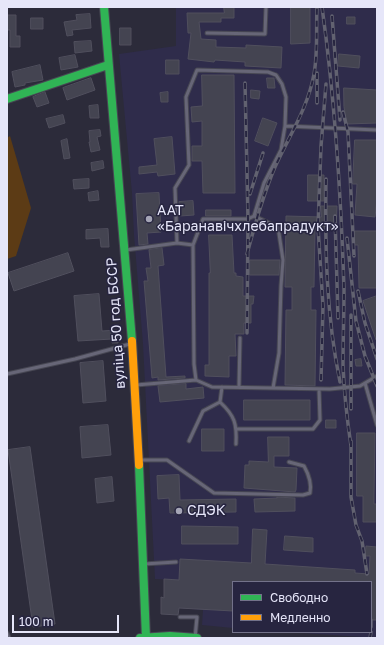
<!DOCTYPE html>
<meta charset="utf-8">
<style>
body{margin:0}
#map{position:relative;width:384px;height:645px;overflow:hidden;background:#2c2b3a;font-family:"Golos Text",sans-serif}
canvas{display:block}
.frame{position:absolute;inset:0;border:8px solid #e6e6f9;pointer-events:none}
.legend{position:absolute;left:232px;top:581px;width:140px;height:52px;box-sizing:border-box;background:#272540;border:1px solid #73728a;margin:0;padding:5px 7px;list-style:none;font-size:12px;color:#e6e6f9}
.legend li{display:flex;align-items:center;gap:8px;height:20px}
.legend b{width:20px;border:1px solid #73728a}
.scale{position:absolute;left:12px;top:615px;width:107px;height:18px;box-sizing:border-box;border:2px solid #e6e6f9;border-top:0;padding-left:5px;font-size:12px;line-height:14px;white-space:nowrap;color:#e6e6f9;-webkit-text-stroke:3px #272540;paint-order:stroke}
</style>
<div id="map">
<canvas width="384" height="645"></canvas>
<div class="frame"></div>
<ul class="legend">
<li><b style="height:5px;background:#30b455"></b>Свободно</li>
<li><b style="height:5px;background:#ff9f0a"></b>Медленно</li>
</ul>
<div class="scale">100 m</div>
</div>
<script>
const c = document.querySelector('canvas').getContext('2d');
c.lineJoin = 'round';
function paint(path, color) {
  c.fillStyle = color;
  c.fill(path, 'evenodd');
}
function trace(path, color, width, dash) {
  c.strokeStyle = color;
  c.lineWidth = width;
  c.lineCap = dash ? 'butt' : 'round';
  c.setLineDash(dash || []);
  c.stroke(path);
}
function write(font, color, halo, rows, align = 'center') {
  c.font = font + ' "Golos Text",sans-serif';
  c.lineWidth = 3;
  c.setLineDash([]);
  c.textBaseline = 'middle';
  c.strokeStyle = halo;
  c.fillStyle = color;
  for (const [text, x, y, turn = 0] of rows) {
    c.save();
    c.translate(x, y);
    c.rotate((+turn || 0) * Math.PI / 180);
    c.textAlign = isNaN(turn) ? turn : align;
    if (halo) c.strokeText(text, 0, 0);
    c.fillText(text, 0, 0);
    c.restore();
  }
}
paint(new Path2D(`
 M221,7H377V638L288,632H371V582H233V628L202,625L203,610L179,608V580L155,579L143,344L134,235L132,193L119,54L176,46V8Z`), '#2f2c4b');
paint(new Path2D(`
 M10,136L31,208L16,256L7,259V138Z`), '#5c3b15');
const building = new Path2D(`
 M224,7H234V18H221V22H199L201,39L216,40V47L246,48V45L282,47L281,68L245,66V62L215,60L214,62L188,59L191,33H188L187,13H224Z
 M291,7H310V43L291,44Z
 M90,14L91,28L72,30L73,35L67,36L64,22L77,20L76,15Z
 M7,15H16V36H20V47H10V30H7Z
 M347,17H355V24H347Z
 M31,18H43V29H31Z
 M120,28H131V45H120Z
 M91,41L92,51L75,53L74,42Z
 M339,54L360,56L359,68L338,66Z
 M75,55L78,67L61,70L59,58Z
 M166,60H179V74H166Z
 M40,65L43,80L25,83V85L15,87L12,72Z
 M202,75H234L235,193H203L202,161H192V146H202V121L192,122L191,107L202,106Z
 M91,78L95,90L67,100L63,88Z
 M267,78H274L275,88H268Z
 M344,88L377,90V123L347,124L344,107Z
 M251,90L260,91L259,99L251,98Z
 M45,92L49,103L37,107L33,97Z
 M168,92V102H161L160,93Z
 M98,105L99,118H90L89,106Z
 M63,115L65,123L49,128L46,119Z
 M263,118L277,123L268,146L255,141Z
 M100,130L101,136L97,137L100,150L91,152L89,142H90L89,131Z
 M172,137L175,174L158,176L157,172L139,174V167L157,165L154,139Z
 M67,139L70,158L64,159L61,141Z
 M355,140H377V199L375,217L355,215L357,184H353Z
 M103,161L104,168L92,171L91,163Z
 M308,175H324V201H308Z
 M89,179V188L74,189L73,180Z
 M98,191L99,200L89,201L88,193Z
 M159,193L161,232L147,233L148,244L139,245L136,194Z
 M193,201L194,215L180,216L179,202Z
 M321,206H337L336,230L315,229L314,287H311V310H316L315,386L285,385L286,310H292V287H285L286,216L321,217Z
 M206,210H231V216H206Z
 M108,229L109,247H101L100,238L86,239V230Z
 M355,231H377V288H359L358,245H355Z
 M209,235H232L234,273H236V276L243,277V296H254L253,304H251V323H244V334H235L236,356H229V377L205,376V365H209V273H210Z
 M162,248L164,265L158,266L166,377L185,376V378L158,380V377L152,378L144,281H148L146,268H151L149,250Z
 M68,253L74,271L14,291L8,273Z
 M250,260H280L279,275H250Z
 M99,294L102,331L117,330L118,343H112V339L78,341L74,296Z
 M377,296V340H376L363,301Z
 M361,359L362,366H356L355,360Z
 M103,361L106,401L83,403L80,363Z
 M186,384V389L203,387L204,398L160,402L158,386Z
 M244,400H310V420H244Z
 M326,420H336V428H326Z
 M108,425L111,455L82,458L80,427Z
 M202,429H224V451H202Z
 M357,433H375L374,496V504H377V522H363V496H357Z
 M268,437H289V456H274V467L297,468L296,490L295,492L244,488L245,465H249V461L268,462Z
 M30,447L55,624L33,627L8,450Z
 M179,475L180,500L236,499V512L170,513L169,498L158,499L157,476Z
 M112,477L114,501L97,503L95,479Z
 M277,497L295,498V511L255,512L254,499L277,498Z
 M182,526L238,527V544H182Z
 M253,529L267,530L265,564L355,570V573L369,574L370,556H365L366,546L377,547V620H371V582H233V611L179,608L178,615L161,614V597L164,598V579L179,580L180,559L251,563Z
 M285,536L313,538V552L284,550Z`);
paint(building, '#444451');
trace(building, '#504f5d', 1);
const lane = new Path2D(`
 M207,33L265,34L266,7
 M285,126L377,130
 M254,216L278,227L283,260L281,286L279,353L273,388
 M193,245L194,364L196,380L212,387L330,389L360,386L377,376
 M126,250L177,243L175,188L189,165L186,97L197,70L268,72L276,75L282,84L286,97L285,126L281,150L264,183L254,216L248,219H203L193,245L177,243
 M7,374L75,359L130,344
 M365,383L377,425
 M136,385L196,380
 M239,387L240,338
 M220,402C235,416 237,424 236,444
 M237,429H313L320,420L319,389
 M189,441L203,411L220,402L222,387
 M139,460H167L214,493L303,495L310,493C312,483 309,475 304,466L289,462
 M144,564L176,562
 M180,617H197L195,638
 M7,633L9,638`);
const fast = new Path2D(`
 M104,7L132,341
 M7,99L108,65
 M139,465L146,638
 M140,638L170,636L197,638`);
const slow = new Path2D(`
 M132,341L139,465`);
trace(lane, '#474753', 5);
trace(fast, '#474753', 10);
trace(slow, '#474753', 10);
trace(lane, '#676677', 3);
trace(fast, '#30b455', 8);
trace(slow, '#ff9f0a', 8);
const rail = new Path2D(`
 M322,7C335,100 341,195 344,289C344,314 343,339 343,365C344,392 347,419 351,446
 M332,16L340,120
 M317,73V103
 M245,83L248,219L247,333
 M343,112L348,132L354,256
 M326,179C325,246 326,315 340,382
 M250,194L263,153
 M335,216L338,318
 M347,238L356,321L365,356L377,386
 M247,254C255,224 263,195 275,167C289,136 308,108 314,74C318,52 316,29 317,7
 M358,291L365,323L377,359
 M321,380L323,306L318,227L321,146L326,84
 M351,409V315
 M351,441V497L356,525L362,541L367,574
 M371,627V620
 M370,638L371,632`);
trace(rail, '#626270', 3.5);
trace(rail, '#272540', 2, [6]);
for (const [x, y, r, color] of [
 [149,219,4,"#a5a5b6"],
 [179,511,4,"#a5a5b6"]
]) {
  const dot = new Path2D();
  dot.arc(x, y, r, 0, 2 * Math.PI);
  c.fillStyle = color;
  c.fill(dot);
  trace(dot, '#272540', 1.5);
}
write('14px', '#e6e6f9', '#272540', [
 ["ААТ",157,211],
 ["«Баранавічхлебапрадукт»",157,227],
 ["СДЭК",187,511]
], 'left');
write('14px', '#e6e6f9', '#272540', [
 ["вуліца 50 год БССР",116,323,-94]
]);
</script>
